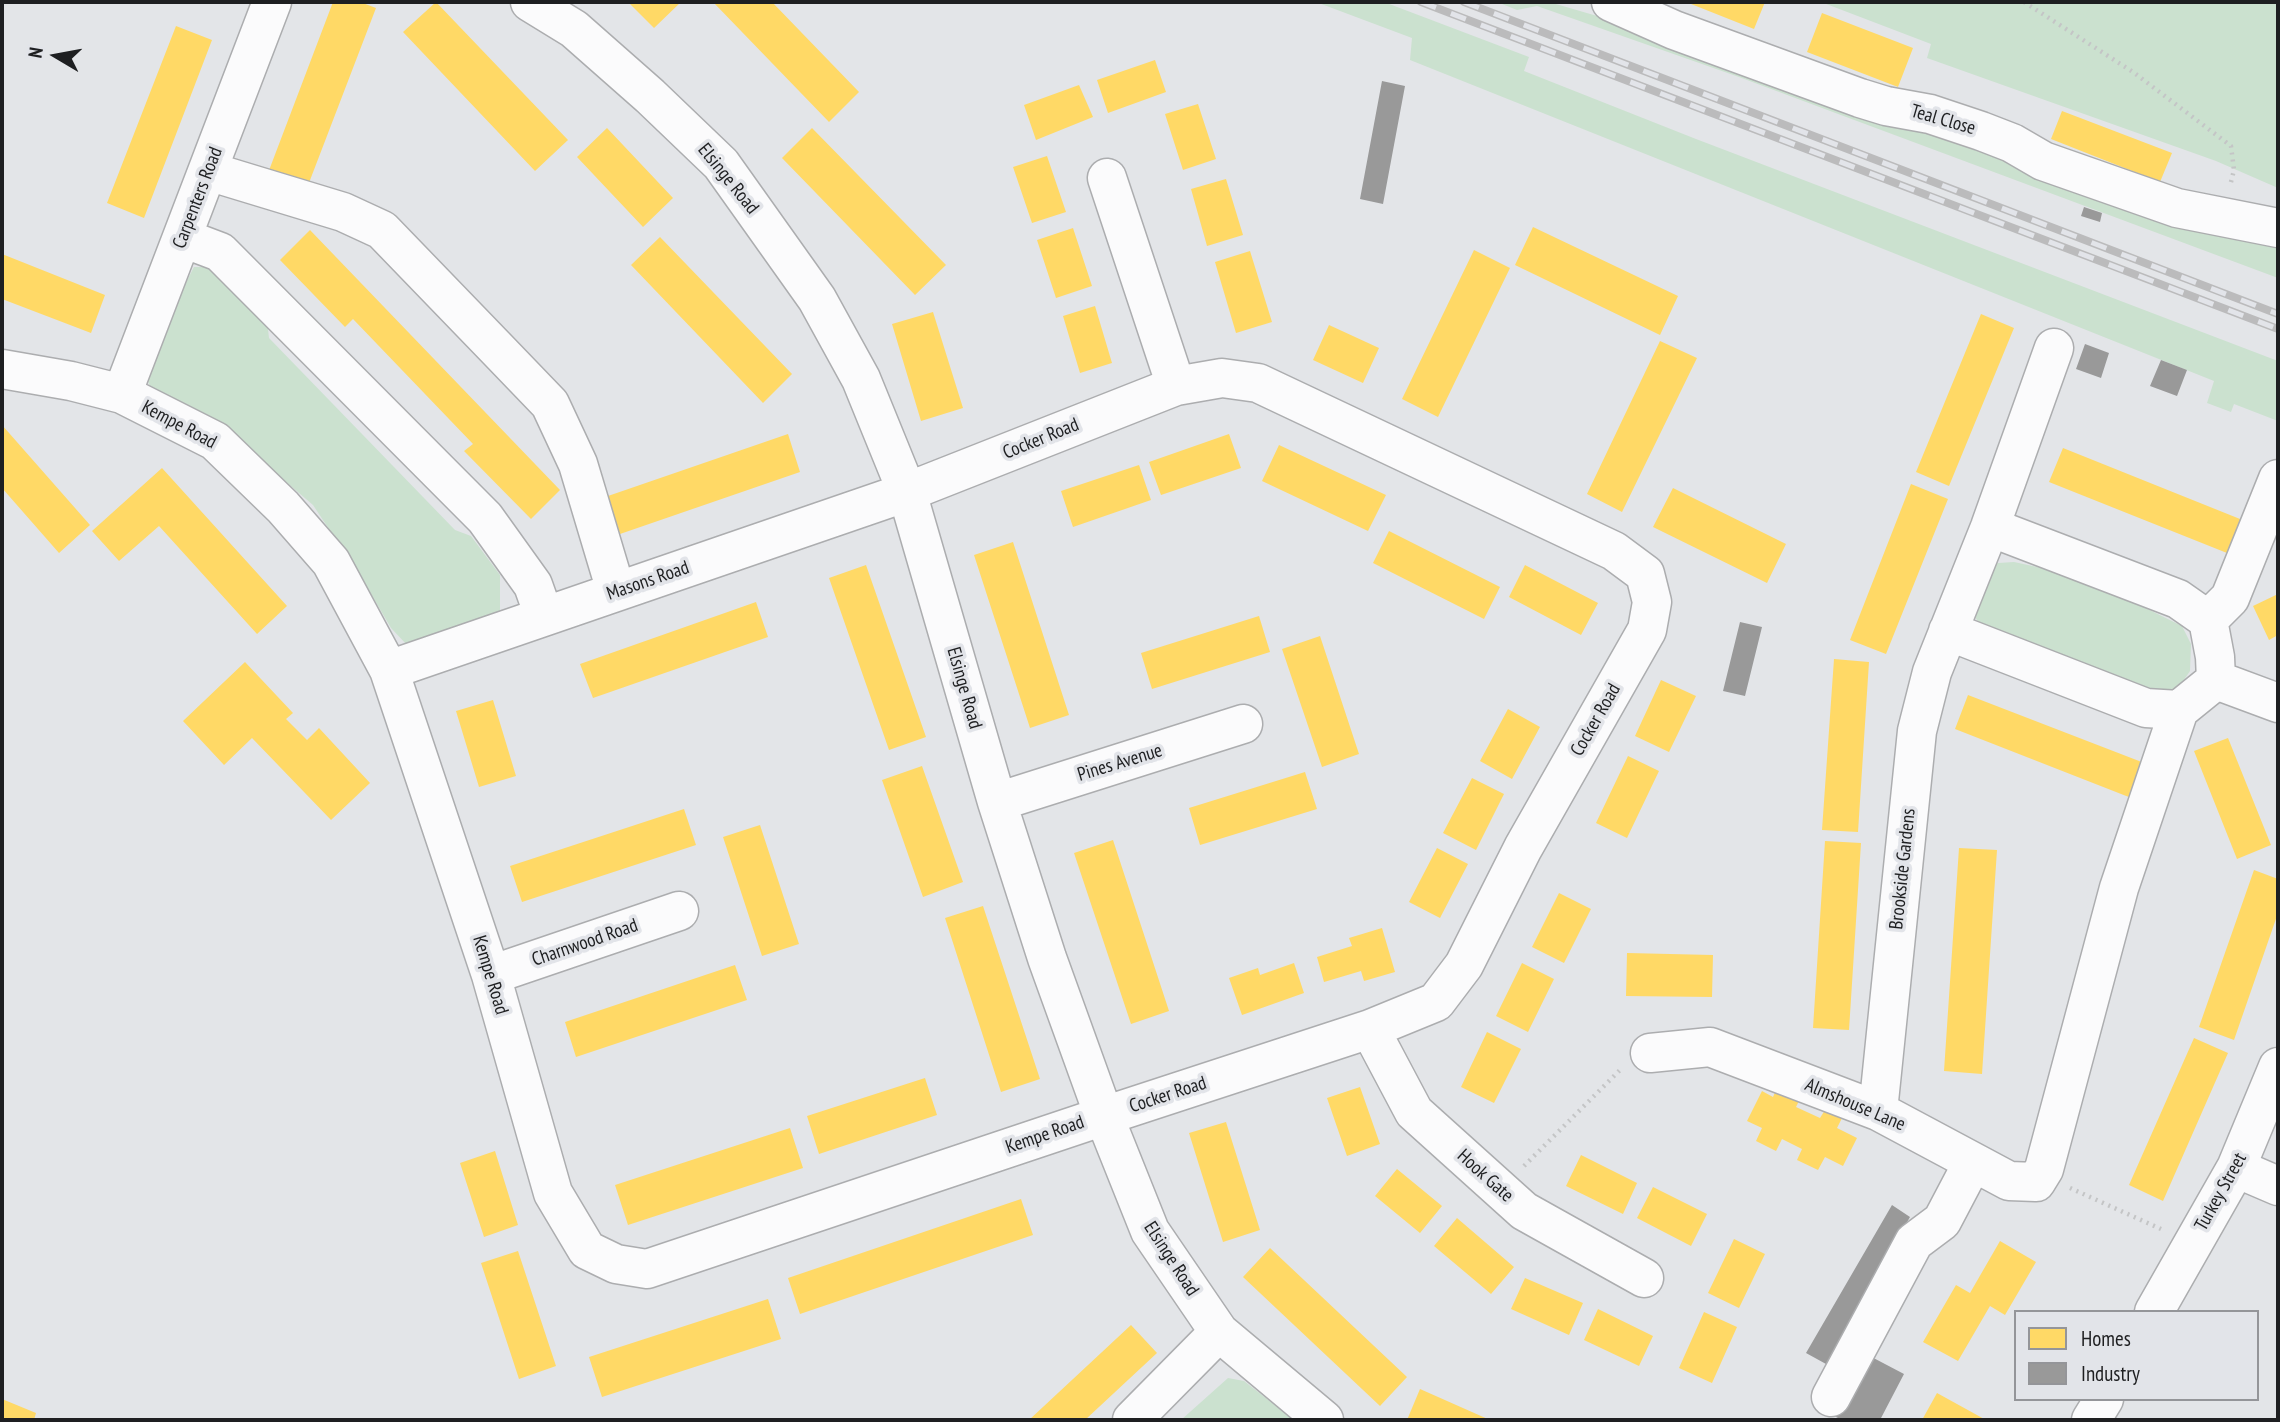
<!DOCTYPE html>
<style>
body{margin:0}
#map{position:relative;width:2280px;height:1422px;overflow:hidden;background:#e3e5e8;font-family:"PT Sans Narrow",sans-serif}
canvas{display:block}
.frame{position:absolute;inset:0;border:4px solid #1e1f21;pointer-events:none}
.legend{position:absolute;left:2014px;top:1310px;width:245px;height:91px;box-sizing:border-box;background:#e2e4e9;border:2px solid #949599;margin:0;padding:9px 12px;list-style:none;font-size:21px;color:#1e1f21}
.legend li{display:flex;align-items:center;gap:14px;height:35px}
.legend b{width:35px;border:2px solid #949599}
.north{position:absolute;left:21px;top:21px;width:70px;height:70px;-webkit-text-stroke:5px #e2e4e9;paint-order:stroke;rotate:280deg;font-size:19px;font-weight:700;line-height:28px;text-align:center;color:#1e1f21}
.north::after{content:'';display:block;margin:auto;width:24px;height:32px;background:#1e1f21;clip-path:polygon(50% 0,100% 100%,50% 72%,0 100%)}
</style>
<div id="map">
<canvas width="2280" height="1422"></canvas>
<div class="frame"></div>
<ul class="legend">
<li><b style="height:19px;background:#ffd966"></b>Homes</li>
<li><b style="height:19px;background:#999"></b>Industry</li>
</ul>
<div class="north">N</div>
</div>
<script>
const c = document.querySelector('canvas').getContext('2d');
c.lineJoin = 'round';
function paint(path, color) {
  c.fillStyle = color;
  c.fill(path, 'evenodd');
}
function trace(path, color, width, dash) {
  c.strokeStyle = color;
  c.lineWidth = width;
  c.lineCap = dash ? 'butt' : 'round';
  c.setLineDash(dash || []);
  c.stroke(path);
}
function write(font, color, halo, rows, align = 'center') {
  c.font = font + ' "PT Sans Narrow",sans-serif';
  c.lineWidth = 7;
  c.setLineDash([]);
  c.textBaseline = 'middle';
  c.strokeStyle = halo;
  c.fillStyle = color;
  for (const [text, x, y, turn = 0] of rows) {
    c.save();
    c.translate(x, y);
    c.rotate((+turn || 0) * Math.PI / 180);
    c.textAlign = isNaN(turn) ? turn : align;
    if (halo) c.strokeText(text, 0, 0);
    c.fillText(text, 0, 0);
    c.restore();
  }
}
paint(new Path2D(`
 M1316,2H1384L1529,57L1524,71L1696,139L2278,361V421L2234,404L2231,412L2207,403L2214,381L1410,60L1412,38Z
 M1497,2H1549L1604,18L1973,148L2017,166L2246,241L2278,247V278L1739,77L1537,6L1517,10Z
 M1821,2H2278V188L2216,161L1927,58L1931,44Z
 M194,267H214L266,312L269,338L455,530L471,536L500,575V615L407,645L391,628L364,582L313,505L257,457L153,395L145,373L165,323Z
 M2014,562L2065,573L2107,589L2182,626L2191,644L2190,671L2177,690L2156,696L1988,635L1974,616L1987,569L1998,563Z
 M1228,1378L1244,1381L1294,1420H1181Z`), '#cbe1cf');
paint(new Path2D(`
 M333,2H360L376,8L307,188L268,173Z
 M436,2L568,140L535,171L403,32Z
 M628,2H681L654,28Z
 M713,2H772L859,92L829,122Z
 M1686,2H1765L1754,29Z
 M1822,13L1913,48L1898,87L1807,52Z
 M176,26L212,40L144,218L107,203Z
 M1155,60L1166,92L1108,113L1097,80Z
 M1079,85L1093,117L1036,140L1024,105Z
 M1198,104L1216,159L1183,170L1165,114Z
 M2062,111L2172,153L2160,182L2051,139Z
 M607,128L673,198L643,227L577,157Z
 M812,128L946,265L915,295L782,158Z
 M1047,156L1066,212L1032,223L1013,167Z
 M1226,179L1243,235L1207,246L1191,189Z
 M1533,227L1678,296L1660,335L1515,265Z
 M1073,228L1092,286L1056,298L1037,240Z
 M310,230L560,490L531,519L464,451L473,444L353,319L345,327L280,260Z
 M660,237L792,374L763,403L631,265Z
 M1474,250L1510,268L1438,417L1402,399Z
 M1250,251L1272,322L1236,333L1215,262Z
 M2,254L105,295L91,333L2,299Z
 M1095,306L1112,363L1080,373L1063,316Z
 M933,312L963,408L921,421L892,324Z
 M1981,314L2014,328L1949,486L1916,472Z
 M1329,325L1379,348L1363,383L1313,360Z
 M1660,341L1697,358L1622,512L1587,494Z
 M2,425L90,525L59,553L2,488Z
 M788,434L800,472L620,534L608,496Z
 M1229,434L1241,468L1161,495L1149,462Z
 M1279,445L1386,495L1368,531L1262,481Z
 M2063,448L2250,523L2237,557L2049,482Z
 M1139,465L1151,500L1073,527L1061,491Z
 M162,468L287,606L257,634L159,526L119,561L92,531Z
 M1911,484L1948,499L1886,654L1850,640Z
 M1673,488L1786,544L1767,583L1653,527Z
 M1389,531L1500,587L1484,619L1373,563Z
 M1013,542L1069,715L1030,728L974,555Z
 M866,565L926,737L889,750L829,578Z
 M1525,565L1598,603L1581,635L1509,597Z
 M2278,594V635L2269,640L2253,606Z
 M756,602L768,637L593,698L580,664Z
 M1259,616L1270,652L1152,689L1141,653Z
 M1320,636L1359,754L1322,767L1282,649Z
 M1834,659L1869,662L1858,832L1822,830Z
 M245,662L293,713L286,719L307,740L319,728L370,783L331,820L252,738L224,765L183,721Z
 M1661,680L1696,696L1669,752L1635,736Z
 M1968,695L2152,766L2139,801L1955,729Z
 M493,700L516,776L479,787L456,711Z
 M1508,709L1540,727L1512,779L1480,761Z
 M2228,738L2271,845L2237,859L2194,751Z
 M1628,756L1659,771L1627,838L1596,823Z
 M922,766L963,882L923,897L882,780Z
 M1305,772L1317,809L1200,845L1189,808Z
 M1472,778L1504,794L1476,850L1443,833Z
 M684,809L696,845L522,902L510,866Z
 M760,825L799,944L762,956L723,837Z
 M1113,840L1169,1011L1131,1024L1074,853Z
 M1825,841L1861,843L1849,1030L1813,1028Z
 M1437,848L1468,864L1440,918L1409,902Z
 M1959,848L1997,850L1982,1074L1944,1071Z
 M2254,870L2278,879V913L2234,1040L2199,1027Z
 M1559,893L1591,909L1564,963L1532,947Z
 M983,906L1040,1079L1001,1092L945,918Z
 M1382,928L1395,972L1364,981L1361,971L1324,982L1317,957L1352,946L1349,938Z
 M1627,953L1713,955L1712,997L1626,996Z
 M1294,963L1304,993L1242,1015L1229,978L1258,968L1260,975Z
 M1522,963L1554,979L1528,1032L1496,1016Z
 M735,965L747,1000L576,1057L565,1022Z
 M1487,1032L1521,1049L1494,1103L1461,1087Z
 M2194,1038L2228,1053L2163,1201L2129,1185Z
 M925,1078L937,1115L819,1154L807,1116Z
 M1360,1087L1380,1144L1347,1156L1327,1098Z
 M1777,1088L1800,1099L1796,1107L1820,1118L1825,1110L1842,1118L1837,1128L1857,1138L1843,1166L1825,1157L1818,1170L1797,1160L1802,1149L1782,1139L1776,1151L1756,1141L1762,1128L1747,1121L1762,1091L1773,1097Z
 M1226,1122L1260,1230L1223,1242L1189,1133Z
 M790,1128L803,1168L628,1225L615,1185Z
 M495,1151L518,1225L484,1237L460,1163Z
 M1581,1155L1637,1183L1623,1214L1566,1186Z
 M1397,1169L1442,1206L1420,1233L1375,1196Z
 M1653,1187L1707,1214L1691,1246L1637,1218Z
 M1021,1199L1033,1235L800,1314L788,1278Z
 M1457,1218L1514,1267L1491,1294L1434,1246Z
 M1734,1239L1765,1254L1739,1308L1708,1293Z
 M2000,1241L2036,1262L2005,1315L1990,1306L1958,1361L1923,1342L1956,1285L1970,1293Z
 M1270,1248L1407,1377L1380,1406L1243,1277Z
 M518,1251L556,1366L519,1379L481,1263Z
 M1525,1278L1583,1303L1569,1335L1511,1309Z
 M768,1299L781,1339L602,1397L589,1357Z
 M1598,1309L1653,1336L1639,1366L1584,1340Z
 M1704,1312L1737,1327L1712,1383L1679,1368Z
 M1131,1325L1157,1353L1085,1420H1029Z
 M1420,1389L1490,1420H1407Z
 M1937,1393L1986,1420H1922Z
 M2,1399L36,1413L34,1420H2Z`), '#ffd966');
paint(new Path2D(`
 M1382,81L1405,86L1383,204L1360,199Z
 M2084,207L2102,213L2100,222L2081,216Z
 M2085,344L2109,353L2101,378L2076,369Z
 M2161,360L2187,370L2177,396L2150,386Z
 M1740,622L1762,627L1745,696L1723,691Z
 M1892,1205L1910,1217L1826,1364L1806,1353Z
 M1864,1353L1904,1374L1880,1420H1842L1832,1415Z`), '#999');
const minor = new Path2D(`
 M530,2L574,29L650,96L721,164L817,299L861,379L907,492L997,802L1047,958L1104,1116L1150,1231L1219,1332L1324,1420
 M1611,2L1674,30L1860,98L1886,106L1930,114L1981,131L2012,143L2043,161L2177,208L2278,228
 M208,171L343,212L382,230L498,350L550,404L578,464L616,591
 M1107,178L1176,386
 M183,238L220,252L485,518L533,585L544,616
 M2,369L71,381L122,394L215,441L283,507L331,562L389,670L491,975L553,1193L587,1250L616,1264L647,1269L1104,1116L1370,1029L1436,1002L1464,965L1523,848L1647,630L1652,602L1645,574L1614,551L1258,383L1222,378L1176,386L907,492L389,670
 M122,394L272,2
 M1990,527L2178,599L2208,620L2215,657L2216,680
 M2208,620L2230,598L2278,479
 M1948,631L2146,708L2179,710L2216,680L2278,703
 M997,802L1243,724
 M491,975L679,911
 M1370,1029L1414,1112L1524,1211L1644,1278
 M1650,1053L1710,1047L1878,1111L2009,1181L2036,1182L2044,1169L2119,888L2179,710
 M1878,1111L1917,731L1932,672L1990,527L2054,348
 M2236,1168L2278,1186
 M2154,1312L2236,1168L2278,1067
 M1831,1397L1914,1242L1942,1221L1973,1162
 M1132,1420L1219,1332
 M2091,1420L2104,1399`);
trace(minor, '#acadaf', 41);
trace(new Path2D(`
 M2024,2L2133,72L2231,146L2234,170L2230,186
 M1524,1166L1622,1068
 M2070,1188L2161,1229`), '#c4c5c6', 4.5, [2, 5]);
trace(minor, '#fbfbfc', 38);
const rail = new Path2D(`
 M1421,2L2278,329
 M1464,2L2278,314`);
trace(rail, '#bbbbbc', 8);
trace(rail, '#e2e4e9', 5, [16]);
write('19px', '#1e1f21', '#e2e4e9', [
 ["Teal Close",1943,120,16],
 ["Elsinge Road",728,179,51],
 ["Carpenters Road",198,198,-69],
 ["Kempe Road",179,425,28],
 ["Cocker Road",1041,439,-22],
 ["Masons Road",648,581,-19],
 ["Elsinge Road",964,688,74],
 ["Cocker Road",1596,720,-60],
 ["Pines Avenue",1120,763,-17],
 ["Brookside Gardens",1903,869,-84],
 ["Charnwood Road",585,943,-19],
 ["Kempe Road",490,975,73],
 ["Cocker Road",1168,1095,-18],
 ["Almshouse Lane",1855,1105,23],
 ["Kempe Road",1045,1135,-19],
 ["Hook Gate",1485,1176,42],
 ["Turkey Street",2221,1192,-61],
 ["Elsinge Road",1171,1259,57]
]);
</script>
